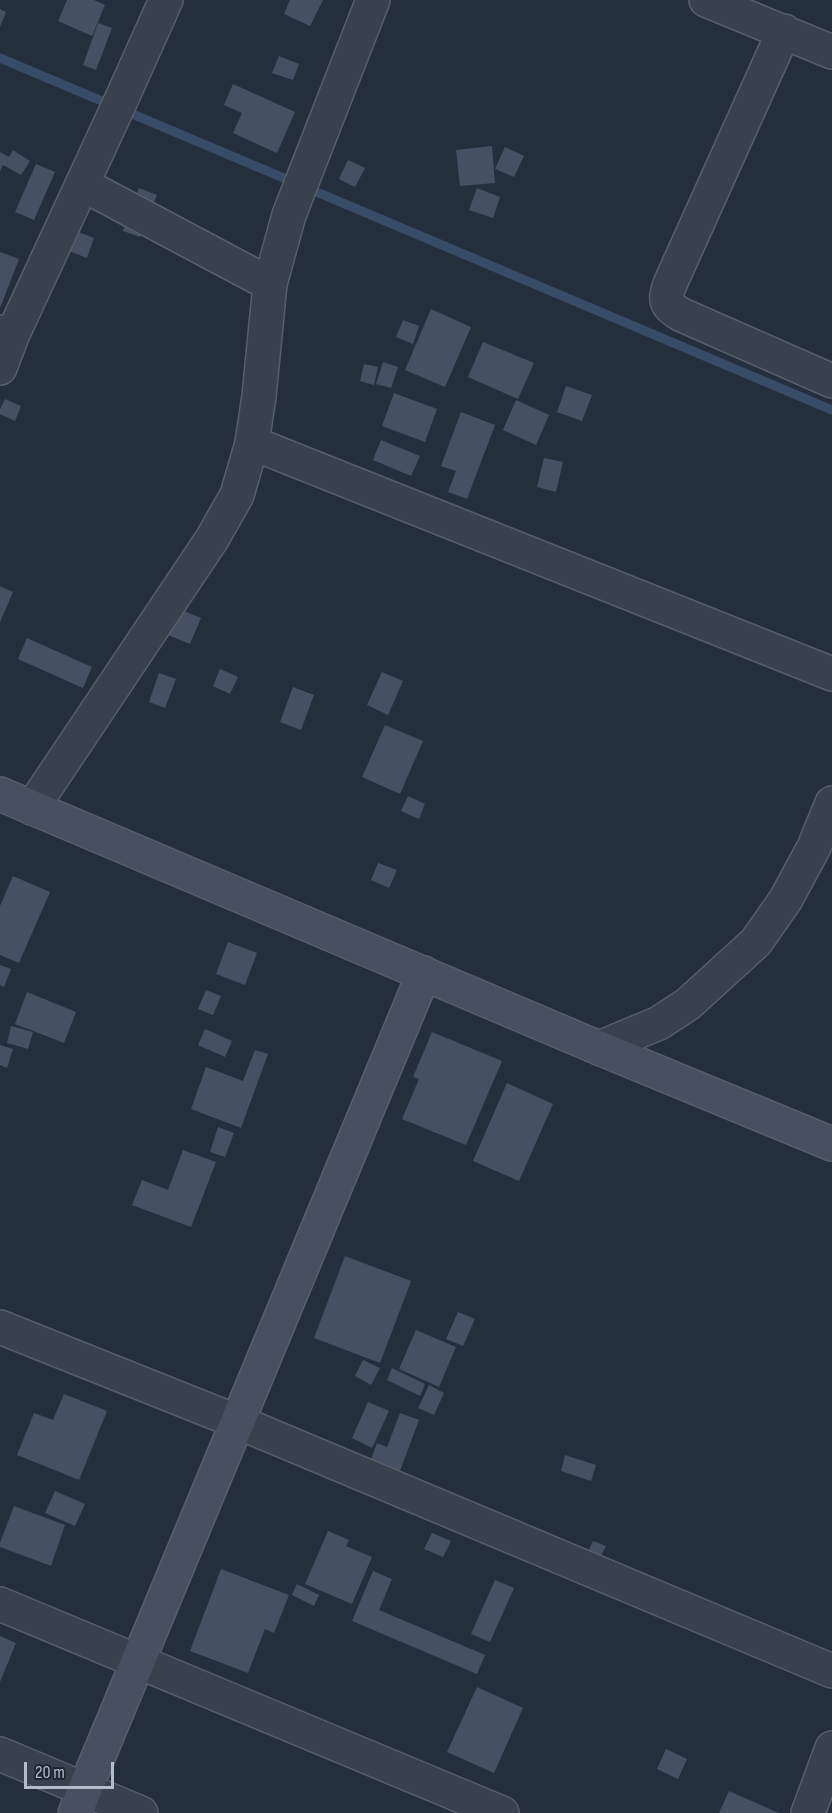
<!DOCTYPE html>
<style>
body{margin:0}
#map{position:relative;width:832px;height:1813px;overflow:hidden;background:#242f3e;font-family:"Sofia Sans Condensed",sans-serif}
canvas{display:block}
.scale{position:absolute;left:24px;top:1762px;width:90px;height:27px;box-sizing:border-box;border:3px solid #b4bcc9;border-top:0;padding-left:8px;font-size:18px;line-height:21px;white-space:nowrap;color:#b4bcc9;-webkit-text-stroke:4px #1d2633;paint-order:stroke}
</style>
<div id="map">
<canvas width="832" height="1813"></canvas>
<div class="scale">20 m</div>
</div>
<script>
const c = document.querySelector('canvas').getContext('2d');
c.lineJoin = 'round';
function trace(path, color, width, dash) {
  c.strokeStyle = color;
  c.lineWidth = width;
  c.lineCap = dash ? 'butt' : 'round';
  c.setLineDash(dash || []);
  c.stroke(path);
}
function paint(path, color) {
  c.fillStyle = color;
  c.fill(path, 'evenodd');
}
trace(new Path2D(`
 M0,58L832,410`), '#394c67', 9);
paint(new Path2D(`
 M67,0H94L105,5L92,36L58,21Z
 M290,0H323L310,26L284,14Z
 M0,9L6,12L0,27Z
 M98,23L112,28L96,70L83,65Z
 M279,56L299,64L293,80L272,73Z
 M233,84L295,112L277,153L233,133L242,113L224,105Z
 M492,146L495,183L460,186L456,150Z
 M505,147L524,156L514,177L495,169Z
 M13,150L30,161L21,175L3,165L0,171V152L9,157Z
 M348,160L365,168L355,187L339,179Z
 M36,164L55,172L34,220L15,212Z
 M139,188L157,195L140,237L123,231Z
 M477,188L500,197L493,218L469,210Z
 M76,231L94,238L87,258L69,251Z
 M0,252L19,259L0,308Z
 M431,309L471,327L445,387L405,370Z
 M403,320L419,326L413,344L396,337Z
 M483,342L534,363L518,399L468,377Z
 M383,362L398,367L391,388L376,384Z
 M364,364L378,367L374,385L360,381Z
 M566,386L592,395L582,421L557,412Z
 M394,393L437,409L425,442L382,426Z
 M5,399L21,406L15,421L0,414V409Z
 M516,400L549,415L536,445L503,430Z
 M461,412L495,425L467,499L448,492L456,471L441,466Z
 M381,440L420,456L411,476L373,460Z
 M544,458L563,462L556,492L537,487Z
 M0,586L13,592L0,622Z
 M177,608L201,618L190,644L166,634Z
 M27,638L92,667L83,688L18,659Z
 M220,669L238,677L230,694L213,686Z
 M382,672L403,681L388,715L367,705Z
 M159,673L176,679L165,708L149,702Z
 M293,687L314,695L301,730L280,722Z
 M385,725L423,741L400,794L362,777Z
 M408,796L425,804L419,819L401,811Z
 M378,863L397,870L389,888L371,880Z
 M13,876L50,892L19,963L0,955V906Z
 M228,942L257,953L245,985L216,974Z
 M0,965L11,969L4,987L0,985Z
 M206,990L221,996L213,1015L198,1009Z
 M27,992L76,1012L64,1043L15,1024Z
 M11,1026L33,1032L28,1049L7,1043Z
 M205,1029L232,1041L225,1057L198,1045Z
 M432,1032L502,1061L466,1145L402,1119L419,1079L413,1077Z
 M0,1045L13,1049L7,1068L0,1065Z
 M255,1050L268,1054L241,1128L191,1109L206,1067L243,1081Z
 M507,1083L553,1104L519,1181L473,1161Z
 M218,1127L234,1133L225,1157L210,1152Z
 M183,1150L216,1162L191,1227L132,1205L142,1180L168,1190Z
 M345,1256L411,1281L380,1363L314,1338Z
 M458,1312L475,1319L463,1346L446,1339Z
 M416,1330L456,1347L439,1387L399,1369Z
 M363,1360L380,1368L371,1385L355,1376Z
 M392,1368L425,1384L420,1396L387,1380Z
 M429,1385L444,1393L434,1415L418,1408Z
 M64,1394L107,1411L79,1480L17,1455L34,1413L53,1420Z
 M368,1402L389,1411L372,1448L352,1438Z
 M400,1413L419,1420L395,1484L366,1473L377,1443L387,1447Z
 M565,1455L596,1465L591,1481L561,1471Z
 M55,1491L85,1504L75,1526L45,1513Z
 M14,1506L65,1525L51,1566L0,1547V1543Z
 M328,1531L349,1540L346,1546L372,1557L352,1604L305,1584Z
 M432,1533L451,1541L443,1557L424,1549Z
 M593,1541L606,1546L596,1566L584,1561Z
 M221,1569L289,1595L274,1633L265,1629L248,1673L190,1651Z
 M373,1571L392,1579L379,1610L485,1655L477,1674L352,1621Z
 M495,1580L514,1588L490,1642L471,1634Z
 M297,1584L319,1595L314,1606L292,1595Z
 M0,1636L16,1643L0,1682Z
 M477,1687L523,1708L494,1773L447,1752Z
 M666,1749L687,1759L678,1779L657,1769Z
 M729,1791L779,1813H719Z`), '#455162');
const street = new Path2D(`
 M706,0L832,52
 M784,31L670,284C663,301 667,307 682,315L832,381
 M82,184L270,284
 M0,332L12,336L122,98L166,0
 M0,368L12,336
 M252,443L832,674
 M32,808L212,539L237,495L252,443L259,396L270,284L289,215L373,0
 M599,1048L659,1023L688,1004L756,942L786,899L814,847L832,803
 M0,1327L238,1422L832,1671
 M0,1604L502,1813
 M0,1754L141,1813
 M808,1813L832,1748`);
const secondary = new Path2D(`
 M0,794L599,1048L832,1144
 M75,1813L424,973`);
trace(street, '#565f6c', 36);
trace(secondary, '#565f6c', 36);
trace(street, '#38414e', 33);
trace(secondary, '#465061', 33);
</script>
